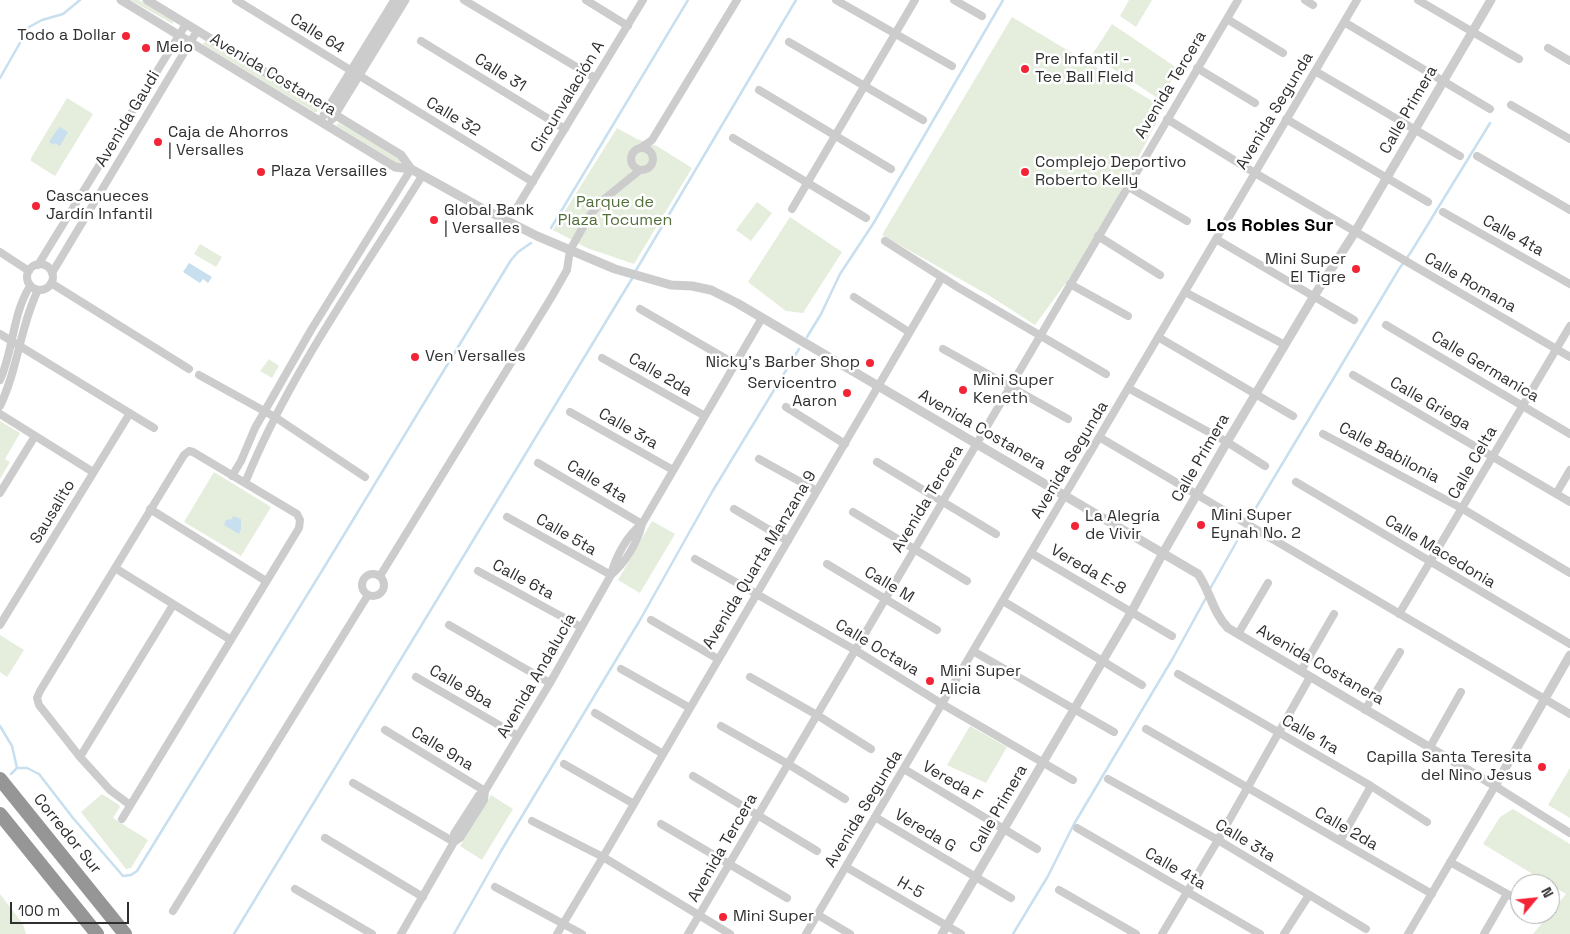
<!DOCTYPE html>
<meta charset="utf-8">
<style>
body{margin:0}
#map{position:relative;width:1570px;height:934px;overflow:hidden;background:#fff;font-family:"Space Grotesk",sans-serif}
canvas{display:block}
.north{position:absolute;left:1510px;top:874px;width:50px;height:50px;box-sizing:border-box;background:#fff;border:1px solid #acacac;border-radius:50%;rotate:62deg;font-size:14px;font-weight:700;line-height:20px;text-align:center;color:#2f2f2f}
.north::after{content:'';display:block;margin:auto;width:18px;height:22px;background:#f32435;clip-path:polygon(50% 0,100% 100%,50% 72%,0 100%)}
.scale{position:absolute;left:10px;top:902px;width:119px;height:22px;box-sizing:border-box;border:2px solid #2f2f2f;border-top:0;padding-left:6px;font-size:15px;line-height:18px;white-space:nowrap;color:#2f2f2f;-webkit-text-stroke:4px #fff;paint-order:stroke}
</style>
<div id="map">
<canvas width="1570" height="934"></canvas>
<div class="north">N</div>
<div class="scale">100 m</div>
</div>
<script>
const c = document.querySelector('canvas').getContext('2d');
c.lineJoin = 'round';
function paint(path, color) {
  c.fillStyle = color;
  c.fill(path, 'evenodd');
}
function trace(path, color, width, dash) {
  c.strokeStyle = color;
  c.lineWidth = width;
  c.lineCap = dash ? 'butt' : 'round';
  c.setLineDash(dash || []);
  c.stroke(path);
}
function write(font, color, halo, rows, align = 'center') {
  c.font = font + ' "Space Grotesk",sans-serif';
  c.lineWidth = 5;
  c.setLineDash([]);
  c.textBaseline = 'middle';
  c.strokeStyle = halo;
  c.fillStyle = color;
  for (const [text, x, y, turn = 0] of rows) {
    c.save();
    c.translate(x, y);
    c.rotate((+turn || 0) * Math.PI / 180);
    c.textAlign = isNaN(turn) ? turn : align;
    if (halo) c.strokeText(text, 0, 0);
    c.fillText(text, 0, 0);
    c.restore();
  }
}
paint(new Path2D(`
 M130,0H139L173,21V24Z
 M1129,0H1152L1136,27L1120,16Z
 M1012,17L1164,108L1090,250L1035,325L990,296L882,235Z
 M1112,24L1177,68L1162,101L1092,55Z
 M207,41L317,108V112H314L204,45L203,43Z
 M67,98L93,114L55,176L31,161V158Z
 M339,123L401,159V161L398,164L337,126L336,125Z
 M617,128L637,139L657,146L692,168L634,264L587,248L553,230Z
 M757,202L772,213L751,241L736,230Z
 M790,217L842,252L803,313L786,311L748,282Z
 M200,244L222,257L216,267L194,254Z
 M269,359L279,366L272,378L260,371Z
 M0,421L20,433L5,459L10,462L0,479Z
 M214,472L271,507L241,556L184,522Z
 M652,521L675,534L640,593L618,580Z
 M0,635L24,650L7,677L0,672Z
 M970,726L1007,747L986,783L947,765Z
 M1570,768V818L1548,805Z
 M102,794L119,805L120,807L113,818L148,840L131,868L126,869L81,812Z
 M491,795L513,809L482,860L460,846Z
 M1513,809L1570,844V934H1533L1566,894L1483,844L1500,817Z
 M0,894L23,924L26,934H0Z`), '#e5eedc');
paint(new Path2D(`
 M59,127L68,132L60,146L55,143L54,145L49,142Z
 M189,263L212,277L208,283L203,279L200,283L183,272Z
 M233,516L241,519V529L239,534L224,525L226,520L232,519Z`), '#c7dfef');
trace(new Path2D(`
 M0,78L29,27L42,20L63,14L80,0
 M551,228L688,0
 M635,272L796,0
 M807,337L821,314L840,274L873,224L1003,0
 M1210,589L1251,516L1399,269L1411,252L1490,123
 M0,726L12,746L17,768
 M11,774L17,768H27L39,774L73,818L123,876L131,875L137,871L328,561L511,260L518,252L531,243
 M234,934L633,277
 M454,934L501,851L640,620L712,492L799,349
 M1013,934L1048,876L1074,824L1173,658L1207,596`), '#c7dfef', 2.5);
trace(new Path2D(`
 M236,0L533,182
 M464,0L595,78
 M586,0L628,26
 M836,0L952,66
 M954,0L982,16
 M1305,0L1313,5
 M1418,0L1519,59
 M1227,19L1283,53
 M1344,22L1490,109
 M421,41L565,129
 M789,42L923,120
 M1548,48L1570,61
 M1197,68L1255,103
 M1315,71L1460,156
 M759,90L891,169
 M1511,105L1570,139
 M1167,119L1255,173L1570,357
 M1286,119L1428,202
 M733,138L866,218
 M642,147L652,140L737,0
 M631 159a11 11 0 1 1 22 0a11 11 0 1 1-22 0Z
 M1477,156L1570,210
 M1127,186L1187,221
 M516,209L643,0
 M792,209L915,0
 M1443,212L1570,284
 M1098,236L1160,275
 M1216,239L1354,320
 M885,241L959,288L1106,374
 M0,252L29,271
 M27 277a13 13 0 1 1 26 0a13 13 0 1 1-26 0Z
 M38,265L186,24
 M52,273L197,31
 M51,283L189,369
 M1070,284L1128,316
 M1185,292L1285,345
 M854,297L909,332
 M640,309L735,364
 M1386,325L1570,434
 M0,334L154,428
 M1158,337L1293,416
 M943,349L1068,419
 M602,358L705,416
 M199,375L275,417L365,477
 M1353,375L1570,502
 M0,380C14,349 12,315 30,286
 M1128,388L1227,442L1265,466
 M0,406C18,369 20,327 38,290
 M786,407L845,444
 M570,412L673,470
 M0,414L93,472
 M1323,434L1463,509L1570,573
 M1099,437L1570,714
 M759,459L817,491
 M877,462L996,534
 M538,463L642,524
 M232,476L241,461L255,428L311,330L411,169
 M1296,482L1570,644
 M245,483C289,374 360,276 422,176
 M0,493L35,436
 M1556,494L1570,470
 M150,509L266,581
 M734,509L788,541
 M853,512L967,581
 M507,517L611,575
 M1031,553L1172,636
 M695,559L855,650L942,704L1073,780
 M827,564L937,630
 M115,568L231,640
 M478,571L581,627
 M362 585a11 11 0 1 1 22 0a11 11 0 1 1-22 0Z
 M611,575C625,563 638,542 642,524L762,318
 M380,576L551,298L567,270L570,250L590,215L603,200L640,170
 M1003,601L1142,685
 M1399,614L1570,326
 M651,620L718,659
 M0,625L130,413
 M449,625L550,683
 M1238,634L1268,583
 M973,651L1114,732
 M621,669L690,708
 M1301,671L1334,614
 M1178,674L1371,786L1427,822
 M416,677L518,736
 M750,677L817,715L871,749
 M1365,710L1400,652
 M595,713L663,754
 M721,726L788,764L845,799
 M1146,729L1432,894
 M385,730L485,791
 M1430,747L1461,692
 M80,757L173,605
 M564,764L634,804
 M904,769L1037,849
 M693,776L817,851
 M1108,779L1218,840L1366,929
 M353,783L454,842
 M875,817L1011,898
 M122,819L299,528L300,520L297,514L193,452L189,451L184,455L40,691L37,698L39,705L80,757L110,790L130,805
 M532,821L603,857L730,934
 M661,824L787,898
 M1077,828L1260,934
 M325,838L423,897
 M1340,841L1371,786
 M454,842V834L479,795L485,791
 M1450,862L1520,901
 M846,867L961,934
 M495,887L582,934
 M295,889L372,934
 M1059,890L1136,934
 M173,911L368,595
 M818,915L850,934
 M401,934L454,842L460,838L484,800L485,791L550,683L611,575C615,558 627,535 642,524
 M557,934L603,857L942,277
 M688,934L1238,0
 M806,934L1357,0
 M1162,934L1218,840L1310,677
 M1284,934L1309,895
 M1408,934L1495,786L1570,833
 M1484,934L1507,894`), '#ccc', 8);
trace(new Path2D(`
 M121,0L395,167L411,169L476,205L537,236L615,269L671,285L692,286L711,290L737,303L1198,574C1210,591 1213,613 1228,628L1495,786L1570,655
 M147,0L401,155L411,169
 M324,115L395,0
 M332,119L405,0
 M942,934L1132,611L1163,553L1227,442L1314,296L1355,232L1491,0`), '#ccc', 9);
trace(new Path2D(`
 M0,779L125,934
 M0,814L97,934`), '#969696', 14);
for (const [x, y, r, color] of [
 [126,36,5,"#f32435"],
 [146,48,5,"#f32435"],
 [1025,69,5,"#f32435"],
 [158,142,5,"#f32435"],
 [261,172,5,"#f32435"],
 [1025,172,5,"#f32435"],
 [36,206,5,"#f32435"],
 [434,220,5,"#f32435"],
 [1356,269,5,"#f32435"],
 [415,357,5,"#f32435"],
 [870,363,5,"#f32435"],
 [963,390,5,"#f32435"],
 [847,393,5,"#f32435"],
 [1201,525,5,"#f32435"],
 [1075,526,5,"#f32435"],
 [930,681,5,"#f32435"],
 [1542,767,5,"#f32435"],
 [723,917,5,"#f32435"]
]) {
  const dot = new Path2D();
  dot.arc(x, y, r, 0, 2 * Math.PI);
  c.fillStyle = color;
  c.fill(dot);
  trace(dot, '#fff', 2);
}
write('16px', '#2f2f2f', '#fff', [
 ["Calle 64",317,34,32],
 ["Calle 31",500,73,32],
 ["Avenida Costanera",273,75,31],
 ["Avenida Tercera",1171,85,-59],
 ["Circunvalación A",568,97,-59],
 ["Calle Primera",1409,110,-60],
 ["Avenida Segunda",1275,111,-59],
 ["Calle 32",453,117,31],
 ["Avenida Gaudi",128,119,-59],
 ["Calle 4ta",1513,236,29],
 ["Calle Romana",1470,283,30],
 ["Calle Germanica",1485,367,31],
 ["Calle 2da",660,375,30],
 ["Calle Griega",1430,404,30],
 ["Calle 3ra",628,429,30],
 ["Avenida Costanera",982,430,30],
 ["Calle Babilonia",1389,453,28],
 ["Calle Primera",1201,458,-60],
 ["Avenida Segunda",1070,460,-59],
 ["Calle Celta",1473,463,-60],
 ["Calle 4ta",597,482,31],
 ["Avenida Tercera",928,499,-59],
 ["Sausalito",53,512,-59],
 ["Calle 5ta",566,535,30],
 ["Calle Macedonia",1440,552,31],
 ["Avenida Quarta Manzana 9",760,560,-59],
 ["Vereda E-8",1088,570,30],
 ["Calle 6ta",523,580,28],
 ["Calle M",889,585,31],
 ["Calle Octava",877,648,31],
 ["Avenida Costanera",1320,665,30],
 ["Avenida Andalucía",537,676,-60],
 ["Calle 8ba",461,687,30],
 ["Calle 1ra",1310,735,30],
 ["Calle 9na",442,749,31],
 ["Vereda F",952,782,30],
 ["Avenida Segunda",864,809,-59],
 ["Calle Primera",999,809,-60],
 ["Calle 2da",1346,829,30],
 ["Vereda G",925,831,31],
 ["Corredor Sur",67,834,51],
 ["Calle 3ta",1245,841,31],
 ["Avenida Tercera",723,848,-60],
 ["Calle 4ta",1175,869,30],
 ["H-5",910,888,30]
]);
write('16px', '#2f2f2f', '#fff', [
 ["Todo a Dollar",116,36,"right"],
 ["Melo",156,48],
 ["Pre Infantil -",1035,60],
 ["Tee Ball FIeld",1035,78],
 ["Caja de Ahorros",168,133],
 ["| Versalles",168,151],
 ["Complejo Deportivo",1035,163],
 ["Roberto Kelly",1035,181],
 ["Plaza Versailles",271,172],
 ["Cascanueces",46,197],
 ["Jardín Infantil",46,215],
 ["Global Bank",444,211],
 ["| Versalles",444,229],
 ["Mini Super",1346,260,"right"],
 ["El Tigre",1346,278,"right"],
 ["Ven Versalles",425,357],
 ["Nicky's Barber Shop",860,363,"right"],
 ["Mini Super",973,381],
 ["Keneth",973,399],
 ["Servicentro",837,384,"right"],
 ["Aaron",837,402,"right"],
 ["Mini Super",1211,516],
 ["Eynah No. 2",1211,534],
 ["La Alegría",1085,517],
 ["de Vivir",1085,535],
 ["Mini Super",940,672],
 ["Alicia",940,690],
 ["Capilla Santa Teresita",1532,758,"right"],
 ["del Nino Jesus",1532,776,"right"],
 ["Mini Super",733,917]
], 'left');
write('16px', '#526f39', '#fff', [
 ["Parque de",615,203],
 ["Plaza Tocumen",615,221]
]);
write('bold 18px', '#000', '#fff', [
 ["Los Robles Sur",1270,226]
]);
</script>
